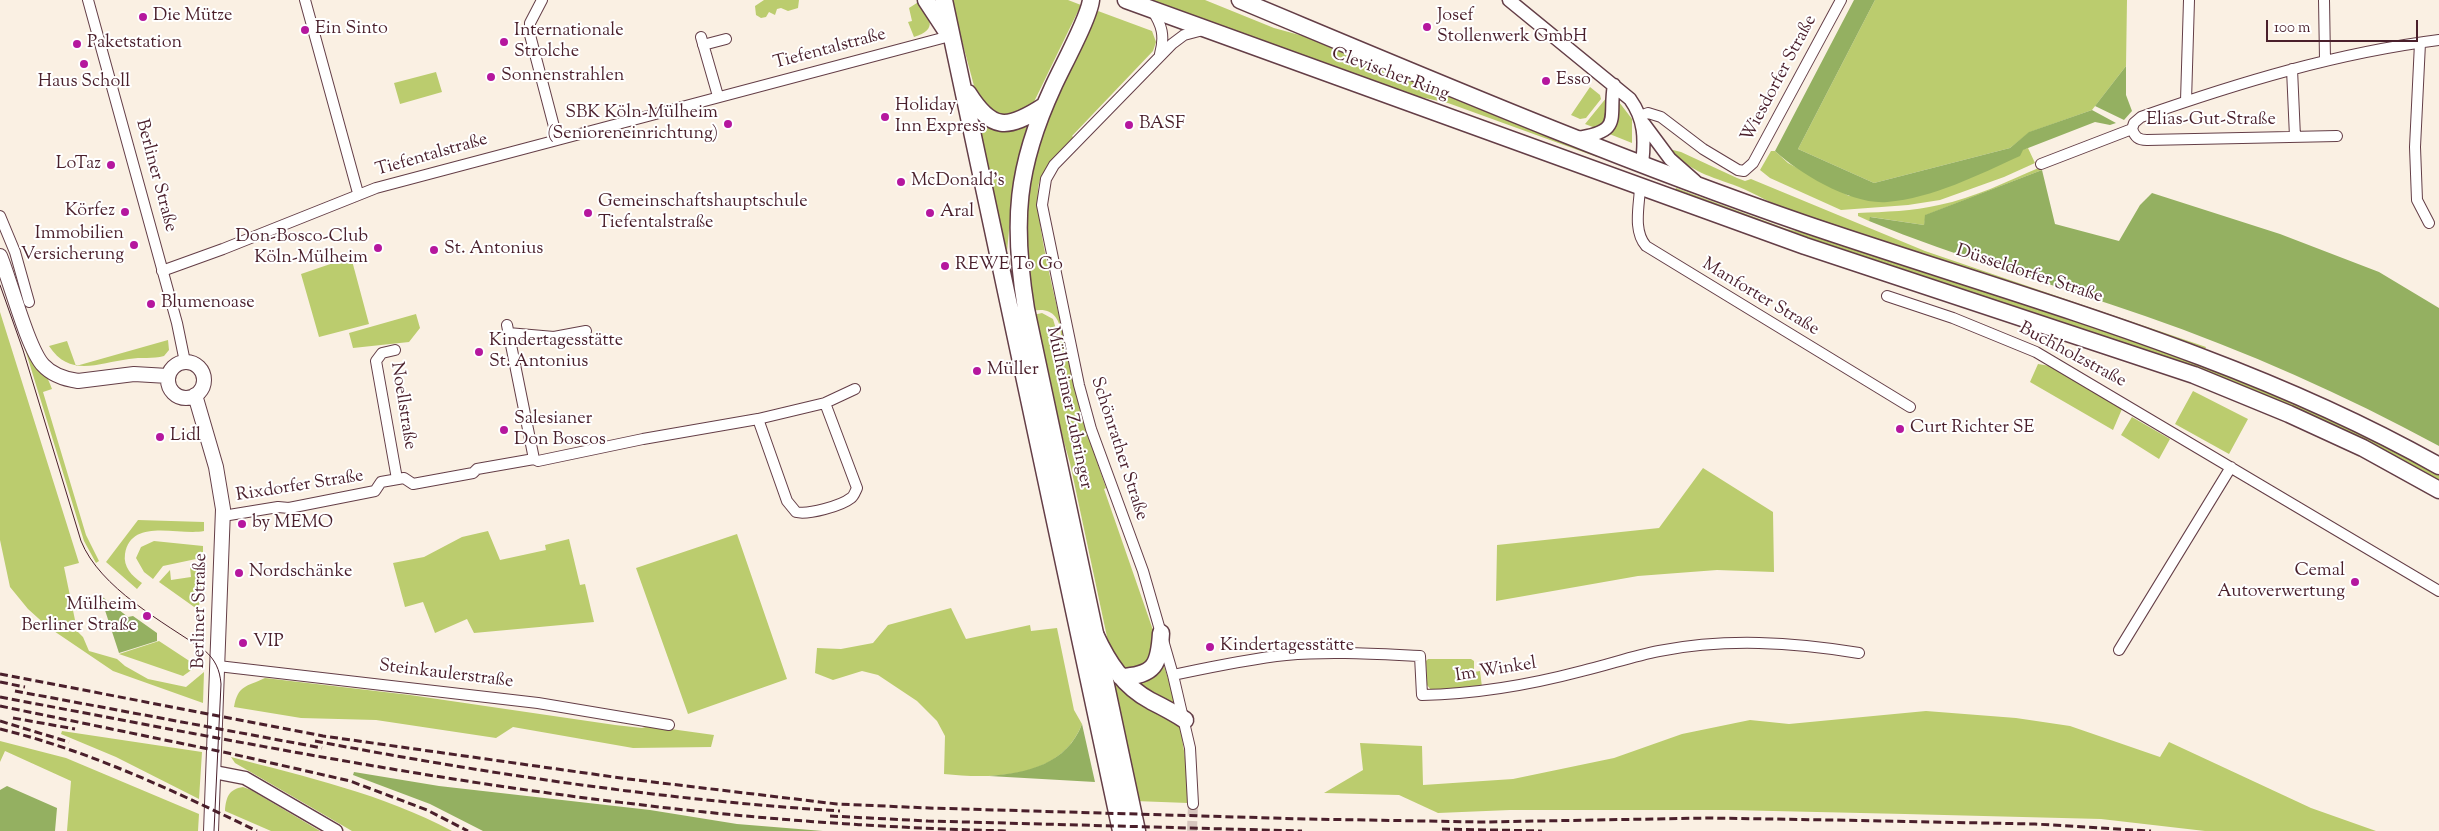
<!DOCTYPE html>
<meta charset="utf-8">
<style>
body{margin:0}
#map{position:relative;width:2439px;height:831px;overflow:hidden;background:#faf0e3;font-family:"Sorts Mill Goudy",serif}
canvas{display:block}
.scale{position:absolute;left:2266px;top:20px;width:152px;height:22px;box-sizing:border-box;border:2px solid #4a1f2b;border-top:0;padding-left:6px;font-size:15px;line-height:18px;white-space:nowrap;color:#4a1f2b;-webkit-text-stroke:4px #fff;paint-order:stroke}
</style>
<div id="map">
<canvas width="2439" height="831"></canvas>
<div class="scale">100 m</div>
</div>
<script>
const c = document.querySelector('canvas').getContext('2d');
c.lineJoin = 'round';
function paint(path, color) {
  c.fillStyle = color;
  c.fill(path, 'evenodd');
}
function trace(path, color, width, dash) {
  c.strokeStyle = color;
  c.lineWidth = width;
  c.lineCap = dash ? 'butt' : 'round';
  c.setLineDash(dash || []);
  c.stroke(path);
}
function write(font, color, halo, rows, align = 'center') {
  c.font = font + ' "Sorts Mill Goudy",serif';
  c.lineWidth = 4;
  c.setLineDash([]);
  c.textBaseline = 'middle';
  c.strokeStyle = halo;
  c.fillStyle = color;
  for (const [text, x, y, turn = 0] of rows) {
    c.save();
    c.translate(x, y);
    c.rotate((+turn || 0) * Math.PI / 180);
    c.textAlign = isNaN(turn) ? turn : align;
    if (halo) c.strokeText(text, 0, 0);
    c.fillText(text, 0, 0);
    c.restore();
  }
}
paint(new Path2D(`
 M764,0H799L798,8L788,11L781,8L777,9L775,15L769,12L766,17L761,18L756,15L755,6Z
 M951,0H1068L1081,5L1032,106L1002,119L977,97Z
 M1146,0H1205L1274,28L1314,39L1598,154L1597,157L1448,103L1402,93Z
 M1875,0H2127L2126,66L2092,110L2030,132L2010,148L1874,183L1798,149Z
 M920,1C929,19 939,29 914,37L908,22L912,21L909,8Z
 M1098,11L1152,31L1156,42L1153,51L1072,136L1074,138C1062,151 1047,163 1040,180C1030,204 1057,305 1064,335H1061C1060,317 1051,307 1033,311L1028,285L1025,205L1034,156L1047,118Z
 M436,72L442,92L400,104L394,83Z
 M1590,87L1600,95L1601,99L1586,118L1580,119L1571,115Z
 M1607,97L1610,113L1598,129L1585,124Z
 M1619,102L1632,119V143L1607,133Z
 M976,114L1029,123L1013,189L1006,262Z
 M2028,148L2035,163L2004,177L1940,200L1908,205L1841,210L1770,178L1760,170L1771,151H1775L1788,163L1849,196Z
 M1669,149L1681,152L1737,178L1745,181L1751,179L1925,251L2206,347L2205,349L2108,315L1789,210C1772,204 1756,194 1739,187C1708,175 1694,174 1669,149Z
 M2041,167L2042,170L1926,215L1924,225L1871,217L1869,221L1858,216V213C1885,212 1913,211 1939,205C1974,198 2008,181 2041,167Z
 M1676,188L1787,229L1836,240L2210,366L2357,430L2439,474V482L2171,360L1760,224L1674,192Z
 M351,257L369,324L319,337L301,274Z
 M0,269L50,384L52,389L43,392L86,535L99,561L96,563L84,541L25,349L0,278Z
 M0,312L79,563L64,567L75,620L73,627L83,637L89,651L117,659L125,666L148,679L186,687L204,672L203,703L113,671L48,627L28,609L10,587L0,540Z
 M1042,313L1053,319L1059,339H1065L1080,411L1106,488L1104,489L1154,633L1151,663L1125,670L1110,651L1070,463L1046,379L1033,315Z
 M416,314L420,328L409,342L353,348L349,333Z
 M168,340L169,350L164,356C153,359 141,357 129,359C98,363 70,378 49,346L67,341L76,366Z
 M2038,364L2050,366L2122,409L2113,430L2030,382Z
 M2193,391L2248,419L2229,454L2175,424Z
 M2132,417L2170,439L2159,459L2121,435Z
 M1703,468L1773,512L1774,572L1717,570L1638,576L1496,601L1497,545L1659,528Z
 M138,520L204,522V531C179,536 131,517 125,554C123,567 132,576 142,583L137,589L106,562Z
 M488,531L500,560L546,550L545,545L569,539L580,585L585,584L594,622L474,633L467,619L435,633L423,602L405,607L393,563L424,557L462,537Z
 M737,534L787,679L688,714L636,568Z
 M154,541L203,546V553L196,559L163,566L153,579L144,572L136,558L141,547Z
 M199,566L201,571L200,603L197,609L159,582L170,570L171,580L191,577L190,567Z
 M951,608L966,639L1030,625L1031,631L1057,628L1074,710L1082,724C1061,779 993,779 944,774L945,736L937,721L917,701L878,675L862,671L833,680L815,673L817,648L841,649L873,643L888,625Z
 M159,641L197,666L183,676L119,654Z
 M1428,659H1471L1474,661V672L1480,671L1482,687L1432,691L1427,685L1426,661Z
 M1163,663L1175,700L1173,705L1132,681Z
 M1111,675L1180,725L1188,777V803L1135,801Z
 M265,678L410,695L615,725L642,728L649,726L714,735L711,747L633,748L513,727L496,738L376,720L301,718L234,707C238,685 246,687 265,678Z
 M1926,711L2016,718L2070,726L2160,757L2169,742L2311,808L2376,831H2205L2101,819L1905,814L1729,810H1510L1438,813L1399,795L1324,793L1363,770L1360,743L1422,746L1423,785L1513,779L1614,758L1682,734L1750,720L1789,724Z
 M62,731L202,752L199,799L116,757L61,734Z
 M0,741L66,758L199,814L198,831H67L71,781L5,751L0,762Z
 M231,757C306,777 383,794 452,831H352L235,763Z
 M243,787L251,790L320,831H271L225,811C226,797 229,789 243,787Z`), '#bbcc6e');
paint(new Path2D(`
 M1854,0H1875L1798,149L1874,183L2010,148L2029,132L2092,110L2116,123L2110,125L2095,122L2023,150L2020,156C1978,175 1933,198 1887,202C1852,205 1800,174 1775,151Z
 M2126,66V95L2132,111L2124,120L2095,106Z
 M2042,170L2055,224L2119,241L2140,205L2152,193L2280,234L2379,272L2439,308V446C2345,395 2246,351 2145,316C2053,284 1959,258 1869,221L1870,217L1924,225L1925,215Z
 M100,595L128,617L133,616L157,633V641L119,653Z
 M1082,724L1095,782L989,776C1027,773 1067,764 1082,724Z
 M354,772L439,786L650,810L737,824L823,831H483L430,804L353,775Z
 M7,786L57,808L55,831H0V790Z`), '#94b061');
trace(new Path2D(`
 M1192,831L1193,804`), '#d7c6be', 10, [10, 5]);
const minor = new Path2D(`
 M88,0L177,323L185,362
 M305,0L358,193
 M542,0L530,23V35L557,138
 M2324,0L2325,59
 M1152,10C1162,25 1165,36 1160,54
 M701,37L718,96
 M2420,43L2415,147L2417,200L2429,223
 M703,45L726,39
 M2292,69L2295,137
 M2186,101L2189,0
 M1640,116L1648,113L1661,117L1703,149L1738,170L1744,171L1753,163L1841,0
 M2132,129L2134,123L2141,117C2238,83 2336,53 2439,40
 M2132,129C2135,137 2138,140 2147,140L2337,136
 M2041,164L2132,129
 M1640,188C1639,207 1633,231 1646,246L1910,407
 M0,216L15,252L29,302
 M162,271L223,249L376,188L950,36
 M1887,296L1953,318L2036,352L2439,591
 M507,325L534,459
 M508,333L554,337L586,331
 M395,350L382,353L376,361L397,479
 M758,419L787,501L796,512C808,515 841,506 851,498C854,496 855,492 857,488L825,403
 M223,516L278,507L289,508L375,491L381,482L404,478L413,484L473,473L477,469L534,459L538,461L643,439L758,419L825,403L855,389
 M2119,650L2231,467
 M218,666L538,703L669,725
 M1173,675C1211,667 1248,659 1286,655C1331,651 1376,654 1420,656L1422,695C1477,694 1529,685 1582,671C1608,665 1633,656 1659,651C1726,638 1792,642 1859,653
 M1193,804L1190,748L1173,675L1143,571L1091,429L1079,385L1042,205L1046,179L1054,165L1172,44L1184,35L1203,30`);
const tertiary = new Path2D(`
 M1509,0L1630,99C1645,120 1645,139 1642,164
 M1644,124L1670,159L1695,181
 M1577,138C1624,131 1608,118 1614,85
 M214,772L245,778L336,831`);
const secondary = new Path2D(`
 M0,256C10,280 28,349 43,365C52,375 64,379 78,381L134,374L168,376
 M168 380a18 18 0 1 1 36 0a18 18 0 1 1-36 0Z
 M195,395L216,467L223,509L211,831`);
const primary = new Path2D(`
 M926,0L947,32
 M944,0L1121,831
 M1091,0C1089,18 1062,67 1053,87C1016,167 1012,222 1026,309L1137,831
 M1126,0L1805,246L2194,375L2289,414L2363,448L2439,490
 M1240,0C1427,78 1614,158 1805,224C2019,297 2241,354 2439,466
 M968,93C992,131 1007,130 1044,106`);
const trunk = new Path2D(`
 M1095,634C1108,662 1123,686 1151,701C1163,707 1173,712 1185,720
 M1121,677C1155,675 1159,665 1161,633`);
trace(minor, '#643e47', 12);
trace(tertiary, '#643e47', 15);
trace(secondary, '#643e47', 16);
trace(primary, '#643e47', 19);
trace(trunk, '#643e47', 19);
trace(minor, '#fff', 10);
trace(tertiary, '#fff', 12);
trace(secondary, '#fff', 14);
trace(primary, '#fff', 16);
trace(trunk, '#fff', 16);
trace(new Path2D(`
 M0,285L23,350L81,541C100,588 163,622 204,650C215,659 220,670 221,684L214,831`), '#4a1f2b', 1);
trace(new Path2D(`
 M0,674L323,736L628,779L837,804L929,808L1306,819L1483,822L1709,818L1831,820L2035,824L2151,831
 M0,682L25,687
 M15,691L322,748
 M0,697C208,736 416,778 626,803C753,819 881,828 1009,831
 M0,706L228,753L350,781L427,810L468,831
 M13,718L75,729
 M0,721L69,742
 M0,729C90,751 174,791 257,831
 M315,741C488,774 664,800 840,811
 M830,816L928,821L1302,831
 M1442,829L1542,831`), '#4a1f2b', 3, [8, 4]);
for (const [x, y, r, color] of [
 [143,17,5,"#b5179e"],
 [1427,27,5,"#b5179e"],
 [305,30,5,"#b5179e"],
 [504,42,5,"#b5179e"],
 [77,44,5,"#b5179e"],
 [84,64,5,"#b5179e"],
 [491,77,5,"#b5179e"],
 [1546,81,5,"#b5179e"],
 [885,117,5,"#b5179e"],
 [728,124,5,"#b5179e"],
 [1129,125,5,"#b5179e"],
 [111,165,5,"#b5179e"],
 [901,182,5,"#b5179e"],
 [125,212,5,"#b5179e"],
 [588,213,5,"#b5179e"],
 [930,213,5,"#b5179e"],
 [134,245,5,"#b5179e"],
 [378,248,5,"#b5179e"],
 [434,250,5,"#b5179e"],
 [945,266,5,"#b5179e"],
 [151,304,5,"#b5179e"],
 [479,352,5,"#b5179e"],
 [977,371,5,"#b5179e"],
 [1900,429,5,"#b5179e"],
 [504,430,5,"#b5179e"],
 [160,437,5,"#b5179e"],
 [242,524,5,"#b5179e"],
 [239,573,5,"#b5179e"],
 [2355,582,5,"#b5179e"],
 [147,616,5,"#b5179e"],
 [243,643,5,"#b5179e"],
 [1210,647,5,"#b5179e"]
]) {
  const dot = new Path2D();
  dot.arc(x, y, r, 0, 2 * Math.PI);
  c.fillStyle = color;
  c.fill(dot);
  trace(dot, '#fff', 2);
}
write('18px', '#4a1f2b', '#fff', [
 ["Die Mütze",153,17],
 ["Josef",1437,17],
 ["Stollenwerk GmbH",1437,38],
 ["Ein Sinto",315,30],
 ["Internationale",514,32],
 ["Strolche",514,53],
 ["Paketstation",87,44],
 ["Sonnenstrahlen",501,77],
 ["Esso",1556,81],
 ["Haus Scholl",84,83,"center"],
 ["Holiday",895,107],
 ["Inn Express",895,128],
 ["SBK Köln-Mülheim",718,114,"right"],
 ["(Senioreneinrichtung)",718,135,"right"],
 ["BASF",1139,125],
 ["LoTaz",101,165,"right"],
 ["McDonald's",911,182],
 ["Gemeinschaftshauptschule",598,203],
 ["Tiefentalstraße",598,224],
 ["Körfez",115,212,"right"],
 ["Aral",940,213],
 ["Immobilien",124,235,"right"],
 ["Versicherung",124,256,"right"],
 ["Don-Bosco-Club",368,238,"right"],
 ["Köln-Mülheim",368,259,"right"],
 ["St. Antonius",444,250],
 ["REWE To Go",955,266],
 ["Blumenoase",161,304],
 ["Kindertagesstätte",489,342],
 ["St. Antonius",489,363],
 ["Müller",987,371],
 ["Salesianer",514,420],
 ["Don Boscos",514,441],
 ["Curt Richter SE",1910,429],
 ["Lidl",170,437],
 ["by MEMO",252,524],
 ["Cemal",2345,572,"right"],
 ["Autoverwertung",2345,593,"right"],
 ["Nordschänke",249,573],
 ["Mülheim",137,606,"right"],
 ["Berliner Straße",137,627,"right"],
 ["VIP",253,643],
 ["Kindertagesstätte",1220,647]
], 'left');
write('18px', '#4a1f2b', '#fff', [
 ["Tiefentalstraße",830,50,-15],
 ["Clevischer Ring",1390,75,20],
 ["Wiesdorfer Straße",1780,79,-62],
 ["Elias-Gut-Straße",2211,121],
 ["Tiefentalstraße",432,156,-16],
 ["Berliner Straße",155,176,75],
 ["Düsseldorfer Straße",2029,275,18],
 ["Manforter Straße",1760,298,31],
 ["Buchholzstraße",2072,356,28],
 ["Noellstraße",402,406,81],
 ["Mülheimer Zubringer",1068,408,78],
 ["Schönrather Straße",1118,449,72],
 ["Rixdorfer Straße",300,487,-9],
 ["Berliner Straße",201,611,-89],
 ["Im Winkel",1496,671,-9],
 ["Steinkaulerstraße",446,675,7]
]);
</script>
